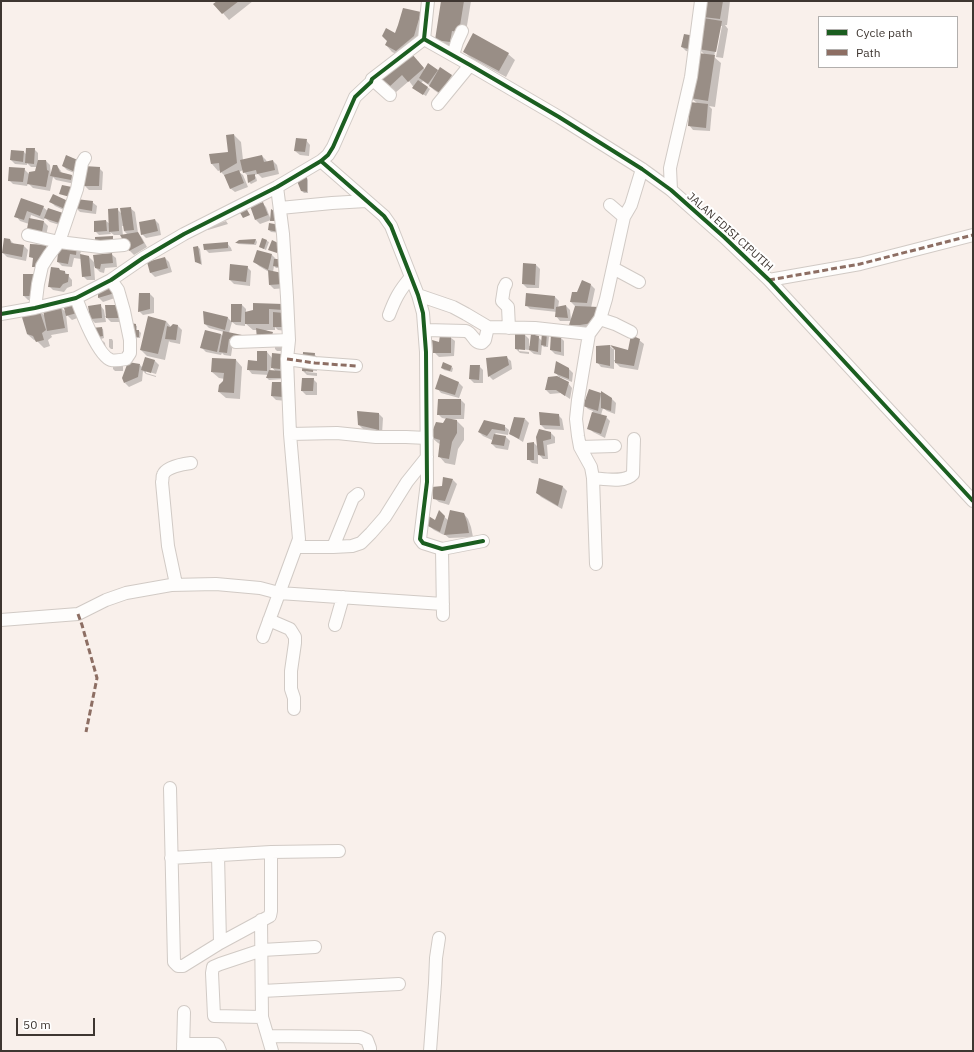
<!DOCTYPE html>
<style>
body{margin:0}
#map{position:relative;width:974px;height:1052px;overflow:hidden;background:#f9f0eb;font-family:"IBM Plex Sans",sans-serif}
canvas{display:block}
.frame{position:absolute;inset:0;border:2px solid #3e3631;pointer-events:none}
.legend{position:absolute;left:818px;top:16px;width:140px;height:52px;box-sizing:border-box;background:#fff;border:1px solid #b2afad;margin:0;padding:5px 7px;list-style:none;font-size:12px;color:#3e3631}
.legend li{display:flex;align-items:center;gap:8px;height:20px}
.legend b{width:20px;border:1px solid #b2afad}
.scale{position:absolute;left:16px;top:1018px;width:79px;height:18px;box-sizing:border-box;border:2px solid #3e3631;border-top:0;padding-left:5px;font-size:12px;line-height:14px;white-space:nowrap;color:#3e3631;-webkit-text-stroke:3px #fff;paint-order:stroke}
</style>
<div id="map">
<canvas width="974" height="1052"></canvas>
<div class="frame"></div>
<ul class="legend">
<li><b style="height:5px;background:#1b5e20"></b>Cycle path</li>
<li><b style="height:5px;background:#8d6e63"></b>Path</li>
</ul>
<div class="scale">50 m</div>
</div>
<script>
const c = document.querySelector('canvas').getContext('2d');
c.lineJoin = 'round';
function paint(path, color) {
  c.fillStyle = color;
  c.fill(path, 'evenodd');
}
function trace(path, color, width, dash) {
  c.strokeStyle = color;
  c.lineWidth = width;
  c.lineCap = dash ? 'butt' : 'round';
  c.setLineDash(dash || []);
  c.stroke(path);
}
function write(font, color, halo, rows, align = 'center') {
  c.font = font + ' "IBM Plex Sans",sans-serif';
  c.lineWidth = 4;
  c.setLineDash([]);
  c.textBaseline = 'middle';
  c.strokeStyle = halo;
  c.fillStyle = color;
  for (const [text, x, y, turn = 0] of rows) {
    c.save();
    c.translate(x, y);
    c.rotate((+turn || 0) * Math.PI / 180);
    c.textAlign = isNaN(turn) ? turn : align;
    if (halo) c.strokeText(text, 0, 0);
    c.fillText(text, 0, 0);
    c.restore();
  }
}
paint(new Path2D(`
 M218,1H253L229,20L215,4Z
 M442,1H471L465,38L456,48L443,46L436,39Z
 M706,1H730L727,25H725L728,29L723,58L716,57L722,26H720L714,57L721,63L715,107L709,106L712,109L710,131L693,130L689,125L697,103L691,98L705,55L697,47L696,53L686,51L682,47L694,37Z
 M421,13L420,42L403,57L392,52L386,45L396,34Z
 M464,52L508,54L515,60L506,77L471,58Z
 M418,61L425,70H437L439,72L451,75L455,79L444,97L434,90L430,86L423,81L421,83L430,89L426,96L415,89L409,81L395,93L383,80Z
 M234,135L241,142L243,160L262,156L266,160L267,162L273,161L277,165L279,174L262,178L258,174L254,175L256,177L257,181L251,184L249,182L248,176L244,172L243,170L239,172L243,175L248,187L235,192L230,188L226,177L221,172V170L218,171L212,164L210,155L229,153Z
 M306,140L310,145L309,156L300,155L295,151Z
 M34,149L38,153V161H46L50,165L51,177L54,166H57L61,171L62,174L72,176L76,180L75,184L56,180L53,177L50,191L33,188L28,183L27,186L13,184L9,180L24,169L30,175L36,172L37,167H31L27,163V165L15,164L11,160L24,152L27,155Z
 M67,157L79,175L67,170L63,166Z
 M99,168L103,172L102,190H89L84,185Z
 M307,178L308,180V193H304L302,191Z
 M54,195L70,213L55,206L51,202Z
 M22,199L43,207L66,227L50,222L45,218L44,220L31,215L30,219L44,222L48,226L46,236L29,224L20,221L16,216Z
 M92,202L97,206L96,214L80,212L76,208Z
 M262,203L266,207L271,220L260,224L256,220Z
 M130,208L135,212L138,233L142,238L147,247L134,255L130,251L121,235H114L110,232L111,234L99,235L95,231L106,221L110,224L117,209L122,214ZM122,226H124V231L128,235L123,236Z
 M155,220L159,224L161,235L146,238L142,234Z
 M226,221L228,224L208,230L207,229L208,227Z
 M281,228V233L271,232L269,230Z
 M263,239L269,242L266,250L260,247Z
 M10,240L15,245L24,246L28,250L26,261L7,257L3,253Z
 M256,240L257,242L256,245L238,244L237,243L240,241Z
 M227,243L231,248L232,251L209,253L205,249Z
 M60,245L77,247L81,251L80,255L89,257L95,263L111,254L116,258L117,267L105,268L104,273L100,272L94,266L95,280H87L83,276L81,259L74,258L72,267L62,266L58,262Z
 M198,247L200,249L202,265L198,263L196,261Z
 M272,255L276,259L281,268H276L274,266L273,272L286,288L274,289L270,285L269,272L259,266L255,262Z
 M165,258L169,262L172,272L155,277L151,273L148,263Z
 M536,265L540,269L539,288H527L523,284Z
 M247,267L251,271L250,286L234,284L230,280Z
 M61,271L65,272L72,280V286L67,288L64,292L53,290L49,286Z
 M35,275L39,300H28L24,296Z
 M109,285L118,297L103,302L99,298V292Z
 M591,285L595,289L591,308L599,323L585,329L574,328L570,324L571,321H560L556,316L557,312L530,309L526,305L555,297L559,301L558,308L566,306L570,310L571,320L576,306H575L571,302L578,293Z
 M150,294L154,298V313L143,315L139,311Z
 M73,302L80,317L72,320L66,314L68,332L51,335L52,337L48,340L50,346L44,348L37,341L34,340L27,334L39,310L46,317L61,308L67,313Z
 M100,305L104,310L105,316H107L106,306L125,322H111L105,316L106,322L95,323L91,319Z
 M242,305L246,309V313L283,305L287,331L278,330L275,327V330H265L272,333L276,337L258,330H253L245,323V326L236,325L232,322L229,333L233,343L231,356L224,355L222,353L221,355L206,352L201,347L221,334L223,337L224,332L209,328L205,324L228,318L232,322Z
 M166,321L171,327L178,326L182,330L180,344L170,342L169,341L165,360L147,356L141,350Z
 M135,325L137,326V331H139L141,333L140,338H134Z
 M101,328L103,329L104,338L101,339L99,337Z
 M547,334L549,336L548,347H544L542,345L541,355L534,354L529,350L519,349V351L529,352V354L520,353L516,349L525,335L529,339V346H531L538,337L542,341Z
 M450,337L455,341L454,356L439,357L434,352L440,343Z
 M560,337L564,341V356L555,354L551,350Z
 M109,339H112L113,341V349H111L109,347Z
 M639,340L644,344L638,370L620,367L614,361V369L601,367L597,362L610,346L613,349H614V360H616L628,352Z
 M100,341H103L105,343L106,349Z
 M275,345H284L286,351H277L275,349Z
 M267,352L272,358L281,355L284,379L269,380L267,378L269,375L252,374L248,369L258,362ZM271,366L276,372H270Z
 M314,354L318,358L317,371L306,370V372L317,373V376L307,375L303,371Z
 M506,357L511,361L512,369L493,380L489,376Z
 M146,358L155,361L159,365L156,374L146,371V373L156,376V377L146,374L143,371L142,381L129,387L125,383L140,365L143,368Z
 M236,360L242,367L240,399L226,398L219,392L224,382L225,379L219,378L212,372Z
 M113,363L123,365V371H115L113,369Z
 M479,366L483,370V383H474L470,379Z
 M451,367L453,368L452,372L444,370L442,368Z
 M568,368L573,373L572,382L560,377L559,378L568,383L572,388L570,399L561,393L550,394L546,390L548,378L559,377L555,372Z
 M440,376L459,383L463,387L459,398L441,393L437,388Z
 M313,379L317,383V395H306L302,391Z
 M273,383L287,401L276,400L272,396Z
 M600,394L602,396L612,399L616,403L615,414L607,411L603,408L601,415L606,417L610,421L605,438L593,432L589,428L593,411L588,409L584,405Z
 M439,400H461L465,404L464,419H451V420L457,421L464,428V440L458,449L455,465L445,463L439,456L440,444L438,443L431,437L443,424L447,419L442,418L438,414Z
 M379,414L383,418L382,434L363,429L359,425Z
 M558,415L562,419L564,430L545,429L541,425Z
 M525,419L529,423L523,442L515,437L511,433Z
 M504,426L509,430L508,435L496,433L494,435L506,437L510,441L508,450L496,448L492,444L494,435L492,440L483,436L479,432Z
 M550,432L555,437V443L547,445L548,459H543L538,453V464L532,463L528,459L534,443L538,447L537,437Z
 M453,480L457,484L449,505L439,502L434,498L443,487Z
 M563,487L567,491L562,509L541,497L537,493Z
 M439,512L449,521L464,514L468,519L471,527L473,537L449,538L444,534V535L434,530L429,526L436,522Z`), '#0003');
paint(new Path2D(`
 M217,1H239L222,14L213,4Z
 M441,1H464L459,32L452,31L450,42L435,40Z
 M705,1H723L720,19L703,17Z
 M403,8L421,12L414,36L396,51L385,45L387,41L382,36L386,28L395,33L398,25Z
 M703,18L722,21L716,52L698,49Z
 M473,33L509,53L499,71L463,52Z
 M684,34L695,36L692,50L681,47Z
 M698,53L715,55L708,101L690,98Z
 M412,54L424,68L408,82L402,75L388,88L381,80Z
 M428,63L438,70L428,84L419,78Z
 M440,67L452,75L440,93L429,86Z
 M418,80L428,87L423,95L412,88Z
 M690,102L708,104L706,128L688,126Z
 M234,134L237,163L220,173L219,163L211,164L209,154L228,152L226,135Z
 M296,138L307,139L305,152L294,151Z
 M26,148H35L34,164L25,163Z
 M11,150L24,151L23,162L10,160Z
 M66,155L80,161L75,172L62,166Z
 M262,155L264,162L273,160L275,170L257,174L256,170L243,173L240,160Z
 M38,160H46L47,170L49,171L46,187L27,184L29,172L35,171Z
 M53,165H57L60,172L72,175L71,180L50,176Z
 M84,166L100,167L99,186H83Z
 M9,167L25,168L23,182L8,181Z
 M239,170L244,183L230,189L224,175Z
 M255,174V179L248,183L247,175Z
 M307,177V192L301,191L297,181Z
 M62,185L72,187L70,197L59,194Z
 M53,194L68,201L67,210L49,202Z
 M21,198L44,206L40,216L27,211L24,220L14,217Z
 M76,199L93,201L92,211L75,208Z
 M263,202L268,215L255,220L250,206Z
 M131,207L134,230L124,231L120,208Z
 M48,208L66,214L62,224L44,218Z
 M118,208L119,231L109,232L108,209Z
 M246,208L250,215L243,218L239,211Z
 M271,209L277,213V221H270Z
 M29,218L44,221L42,232L27,229Z
 M155,219L158,231L141,235L139,222Z
 M106,220L107,231L94,232V221Z
 M269,223L280,225L279,232L268,230Z
 M138,232L144,243L129,251L120,235Z
 M113,236V243H95V237Z
 M4,238L10,239L11,243L24,245L22,257L2,253Z
 M262,238L267,240L264,249L259,247Z
 M256,239L254,244L235,243L239,240Z
 M272,240L280,244L277,253L268,250Z
 M228,242V248L204,250L203,244Z
 M30,244L47,245L46,249L41,261H37L39,267H32L33,258L29,257Z
 M59,244L77,246L76,255L70,254L68,264L57,262Z
 M198,246L201,264L195,262L193,247Z
 M257,250L272,254L268,270L282,273L283,284L269,285L268,270L253,262Z
 M112,253L113,263L101,264L100,269L95,268L93,255Z
 M80,254L89,256L91,276L82,277Z
 M165,257L168,268L150,273L147,262Z
 M274,259H280L279,267L273,266Z
 M523,263L536,264L535,285L522,284Z
 M230,264L248,266L246,282L229,280Z
 M51,267L59,268L60,270L65,271V274H69L68,282L63,284L60,288L48,287Z
 M23,274H35L36,296H23Z
 M582,280L591,284L587,303L570,302L572,292H577Z
 M109,284L115,293L98,298V291Z
 M139,293H150V309L138,312Z
 M526,293L555,296L554,309L525,306Z
 M73,301L77,313L66,316L63,304Z
 M253,303L283,304V310L269,309V324H245V312L253,310Z
 M101,304L102,318L90,319L88,306Z
 M231,304H242L241,322H231Z
 M105,305H121V318H106Z
 M566,305L568,318L555,317L556,307Z
 M575,306L599,307L595,318L592,323L580,325H569Z
 M61,307L65,328L47,331L43,310Z
 M39,309L46,330L42,333L44,340L36,342L33,336L27,334L21,314Z
 M203,311L228,317L225,330L204,324Z
 M273,312L284,313L283,327H273Z
 M148,316L166,321L158,354L140,350Z
 M131,323L136,324V330H139V337H131Z
 M173,324L178,325L176,340L165,339L167,326L170,327Z
 M102,327L103,336L98,337L92,328Z
 M256,328L273,332L271,338L257,339Z
 M205,330L221,334L217,352L200,348Z
 M223,331L242,335V338L229,339L227,353L219,352Z
 M542,332L547,333L546,346L541,345Z
 M515,333L525,334V350L515,349Z
 M531,334L539,336L538,352L529,350Z
 M551,334L561,336V352L550,350Z
 M440,335L451,336V353H433L432,340L439,342Z
 M631,335L640,339L634,366L615,363V350L610,345L628,350Z
 M610,345V366L596,363V346Z
 M257,351H267V371L247,370L248,360L257,361Z
 M303,352L315,353L313,372L302,371Z
 M272,353L282,354L280,369L271,368Z
 M507,356L509,365L488,377L486,358Z
 M145,357L155,360L151,373L141,370Z
 M212,358L236,359L234,393L218,392L219,385L223,381L224,373L211,372Z
 M556,361L569,368V379L554,373Z
 M128,362L140,364L138,377L124,383L122,378Z
 M443,362L452,366L450,371L441,368Z
 M470,365H480L479,380L469,379Z
 M269,370L282,371V378H266Z
 M440,374L459,382L455,395L435,389Z
 M557,376L569,382L565,396L556,390H545L548,377Z
 M302,378H314L313,391H301Z
 M272,382H284L283,397L271,396Z
 M589,389L601,393L598,411L583,406Z
 M601,391L612,398L611,411L601,408Z
 M438,399H461V415H437Z
 M357,411L379,413V430L358,425Z
 M539,412L559,414L560,426L540,425Z
 M592,412L607,416L601,434L587,429Z
 M514,417L525,418L519,439L509,434Z
 M446,418L457,420V433L452,442L449,459L438,457L440,440L430,437L436,422L443,423Z
 M484,420L505,425V431L492,429L487,436L478,432Z
 M539,429L551,432V439L543,441L545,456L538,455L536,437Z
 M494,434L506,436L504,446L491,444Z
 M534,442V460H527V443Z
 M443,477L453,479L445,501L433,499L432,487L442,486Z
 M539,478L563,486L558,506L536,493Z
 M439,510L445,516L440,532L428,526L427,515L435,520Z
 M450,510L464,513L467,522L469,533L444,535Z`), '#998e86');
const minor = new Path2D(`
 M424,39L470,65L559,117L642,169L671,190L724,237L769,280L973,501
 M453,55L457,42L462,31
 M372,79L390,95
 M438,104L470,65
 M321,161L384,216L391,226L411,277L418,295L423,313L426,352L427,482L420,539L423,543L442,549L483,541
 M671,190L670,168L691,77L701,1
 M610,205L624,217
 M280,208L332,203L366,201
 M28,235L59,242L100,247L124,245
 M613,268L639,282
 M769,280L860,264L973,235
 M506,284L504,288L502,301L508,307L509,328
 M418,295L453,307L466,314L488,327L535,328L589,334L600,319L606,299L624,217L631,205L642,169
 M76,298C81,311 98,356 111,360C115,361 121,360 126,359L130,353V340L124,311L118,290L111,280
 M35,308L38,284L42,266L49,255L59,242L77,189L82,163L85,158
 M1,314L35,308L76,298L111,280L143,258L184,234L277,187L321,161L328,155L333,147L355,97L371,82L372,79L424,39L428,1
 M389,315C395,299 399,291 411,277
 M600,319L615,324L631,332
 M425,330L466,331C474,334 473,343 482,343L485,340L488,327
 M589,334L578,400L576,419L578,436L580,447L591,467L593,478L596,564
 M236,342L289,340
 M287,359L315,363L356,366
 M290,434L337,433L376,437H406L427,438
 M580,447L615,446
 M593,478C605,479 625,483 633,474L634,439
 M296,547H333L353,498L358,494
 M333,547L352,546L361,543L371,533L385,517L407,482L427,457
 M442,549L443,615
 M176,584L168,546L162,482C163,480 162,477 163,475C166,467 183,464 191,463
 M1,620L78,614L106,600L126,593L171,585L216,584L260,588L279,593L443,604
 M269,620L290,629L295,637V643L291,671V689L294,698V709
 M335,625L343,597
 M263,637L299,539L290,434L287,359L289,340L287,297L283,234L277,187
 M170,788L174,962L178,966H183L220,943L270,916L271,911V852L171,858
 M271,852L339,851
 M218,855L220,943
 M261,920L262,1017L272,1051
 M262,991L399,984
 M262,1017L214,1016L212,973L213,967L220,964L262,950L315,947
 M268,1036L360,1037L367,1040L370,1048V1051
 M183,1044H216L218,1046L220,1051
 M183,1050L184,1012
 M430,1051L435,983L436,958L439,938`);
trace(minor, '#d1cac5', 14);
trace(minor, '#fefdfc', 12);
trace(new Path2D(`
 M769,280L860,264L973,235
 M287,359L315,363L356,366
 M78,614L82,625L97,678L86,732`), '#8d6e63', 3, [6, 3]);
trace(new Path2D(`
 M424,39L470,65L559,117L642,169L671,190L724,237L769,280L973,501
 M321,161L384,216L391,226L411,277L418,295L423,313L426,352L427,482L420,539L423,543L442,549L483,541
 M1,314L35,308L76,298L111,280L143,258L184,234L277,187L321,161L328,155L333,147L355,97L371,82L372,79L424,39L428,1`), '#1b5e20', 4);
write('11px', '#3e3631', '#fff', [
 ["JALAN EDISI CIPUTIH",730,232,42]
]);
</script>
